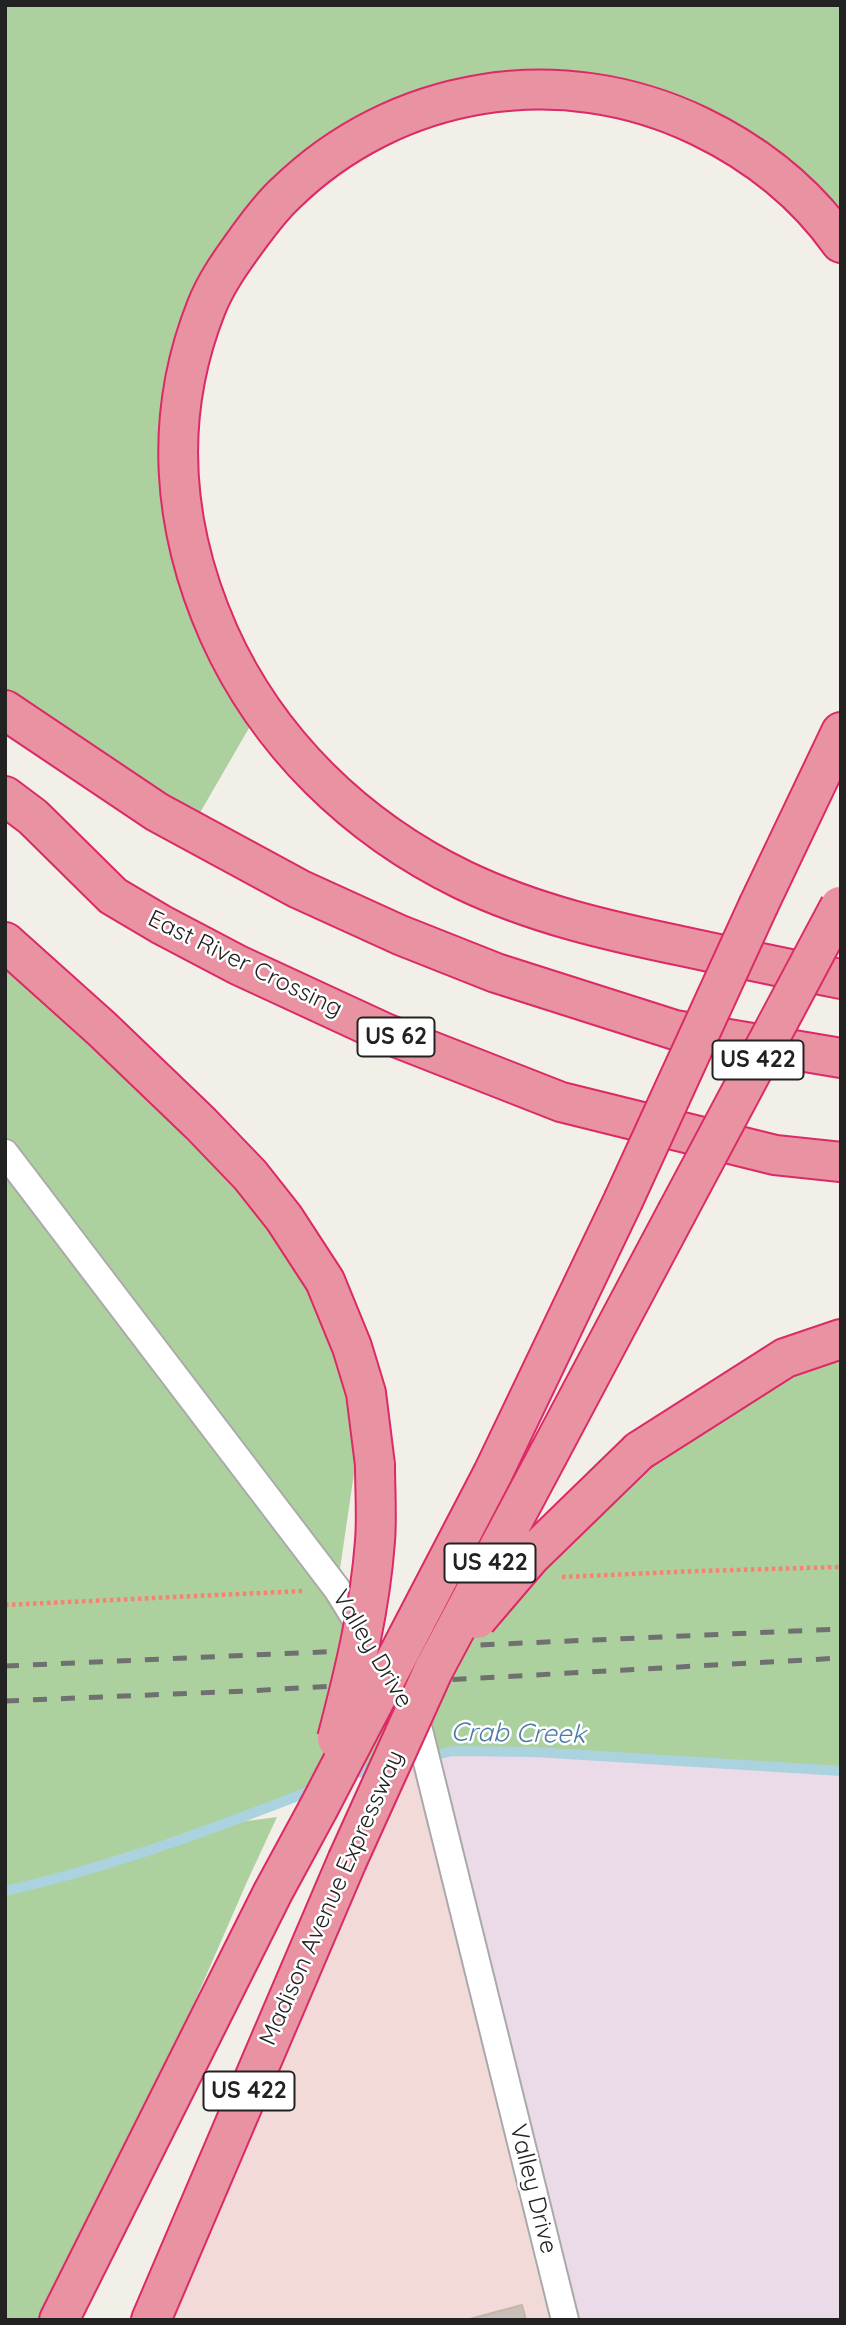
<!DOCTYPE html>
<style>
body{margin:0}
#map{position:relative;width:846px;height:2325px;overflow:hidden;background:#f2efe9;font-family:Quicksand,sans-serif}
canvas{display:block}
.frame{position:absolute;inset:0;border:7px solid #222;pointer-events:none}
</style>
<div id="map">
<canvas width="846" height="2325"></canvas>
<div class="frame"></div>
</div>
<script>
const c = document.querySelector('canvas').getContext('2d');
c.lineJoin = 'round';
function paint(path, color) {
  c.fillStyle = color;
  c.fill(path, 'evenodd');
}
function trace(path, color, width, dash) {
  c.strokeStyle = color;
  c.lineWidth = width;
  c.lineCap = dash ? 'butt' : 'round';
  c.setLineDash(dash || []);
  c.stroke(path);
}
function write(font, color, halo, rows, align = 'center') {
  c.font = font + ' Quicksand,sans-serif';
  c.lineWidth = 5;
  c.setLineDash([]);
  c.textBaseline = 'middle';
  c.strokeStyle = halo;
  c.fillStyle = color;
  for (const [text, x, y, turn = 0] of rows) {
    c.save();
    c.translate(x, y);
    c.rotate((+turn || 0) * Math.PI / 180);
    c.textAlign = isNaN(turn) ? turn : align;
    if (halo) c.strokeText(text, 0, 0);
    c.fillText(text, 0, 0);
    c.restore();
  }
}
paint(new Path2D(`
 M392,1761L427,1764L565,2320H144Z`), '#f2dad9');
paint(new Path2D(`
 M453,1751L535,1752L841,1771V2320H565L427,1764Z`), '#ebdbe8');
paint(new Path2D(`
 M5,5H841V225L637,101L398,118L230,263L179,492L260,709L190,830L5,710Z
 M5,942L250,1175L344,1351L356,1460L337,1589L396,1682L412,1715L433,1671L639,1451L841,1339V1774L535,1752L453,1751L425,1756L427,1764L355,1773L224,1824L277,1817L246,1884L56,2320H5Z`), '#add19e');
trace(new Path2D(`
 M427,1757L453,1751L535,1752L841,1771
 M346,1776L381,1767
 M5,1891C112,1867 216,1828 318,1788`), '#aad3df', 10);
const building = new Path2D(`
 M522,2305L526,2320H466Z`);
paint(building, '#c7bfb8');
trace(building, '#c4b6ab', 2);
const minor = new Path2D(`
 M5,1153L337,1589L366,1636
 M410,1711L419,1730L565,2320`);
const motorway = new Path2D(`
 M841,243C804,191 755,153 699,126C560,59 395,86 285,194C271,207 260,222 249,237C233,259 216,282 206,308C163,417 172,528 219,634C268,743 356,828 463,880C534,914 609,931 686,947C737,958 789,969 841,979
 M5,710L157,812L299,889L400,935L496,973L675,1030L841,1058
 M5,796L33,817L113,896L162,925L238,965L385,1033L561,1102L775,1155L841,1162
 M759,904L841,732
 M5,942L102,1029L201,1124L250,1175L284,1218L325,1281L352,1347L366,1393L375,1465
 M639,1451L785,1358L841,1339
 M548,1455L676,1214
 M493,1473L623,1201
 M59,2320L273,1892L318,1809
 M151,2320L347,1861`);
trace(minor, '#a9a9a9', 30);
trace(motorway, '#dc2a67', 42);
trace(new Path2D(`
 M562,1577L698,1571L841,1567
 M5,1605L302,1591`), '#fa8072', 4.5, [3.5, 3.5]);
trace(minor, '#fff', 26);
trace(motorway, '#e892a2', 38);
trace(new Path2D(`
 M5,1666L841,1629
 M5,1701L246,1691L841,1658`), '#707070', 5, [14, 14]);
const motorwayBridge = new Path2D(`
 M623,1201L759,904
 M676,1214L840,906
 M477,1619L530,1557L639,1451
 M337,1739C354,1674 370,1609 375,1541C377,1516 375,1490 375,1465
 M318,1809L493,1473
 M347,1861L433,1671L548,1455`);
trace(motorwayBridge, '#dc2a67', 42, []);
trace(motorwayBridge, '#e892a2', 38);
for (const [x, y, w] of [
 [396,1037,77],
 [758,1060,91],
 [490,1563,91],
 [249,2091,91]
]) {
  const box = new Path2D();
  box.roundRect(x - w / 2, y - 19.5, w, 39, 5);
  c.fillStyle = '#fff';
  c.fill(box);
  trace(box, '#222', 2);
}
write('bold 23px', '#222', null, [
 ["US 62",396,1037],
 ["US 422",758,1060],
 ["US 422",490,1563],
 ["US 422",249,2091]
]);
write('24px', '#222', '#fff', [
 ["East River Crossing",245,964,26],
 ["Valley Drive",372,1649,59],
 ["Madison Avenue Expressway",332,1898,-66],
 ["Valley Drive",533,2189,76]
]);
write('italic 26px', '#4a7aab', '#fff', [
 ["Crab Creek",518,1734,1]
]);
</script>
